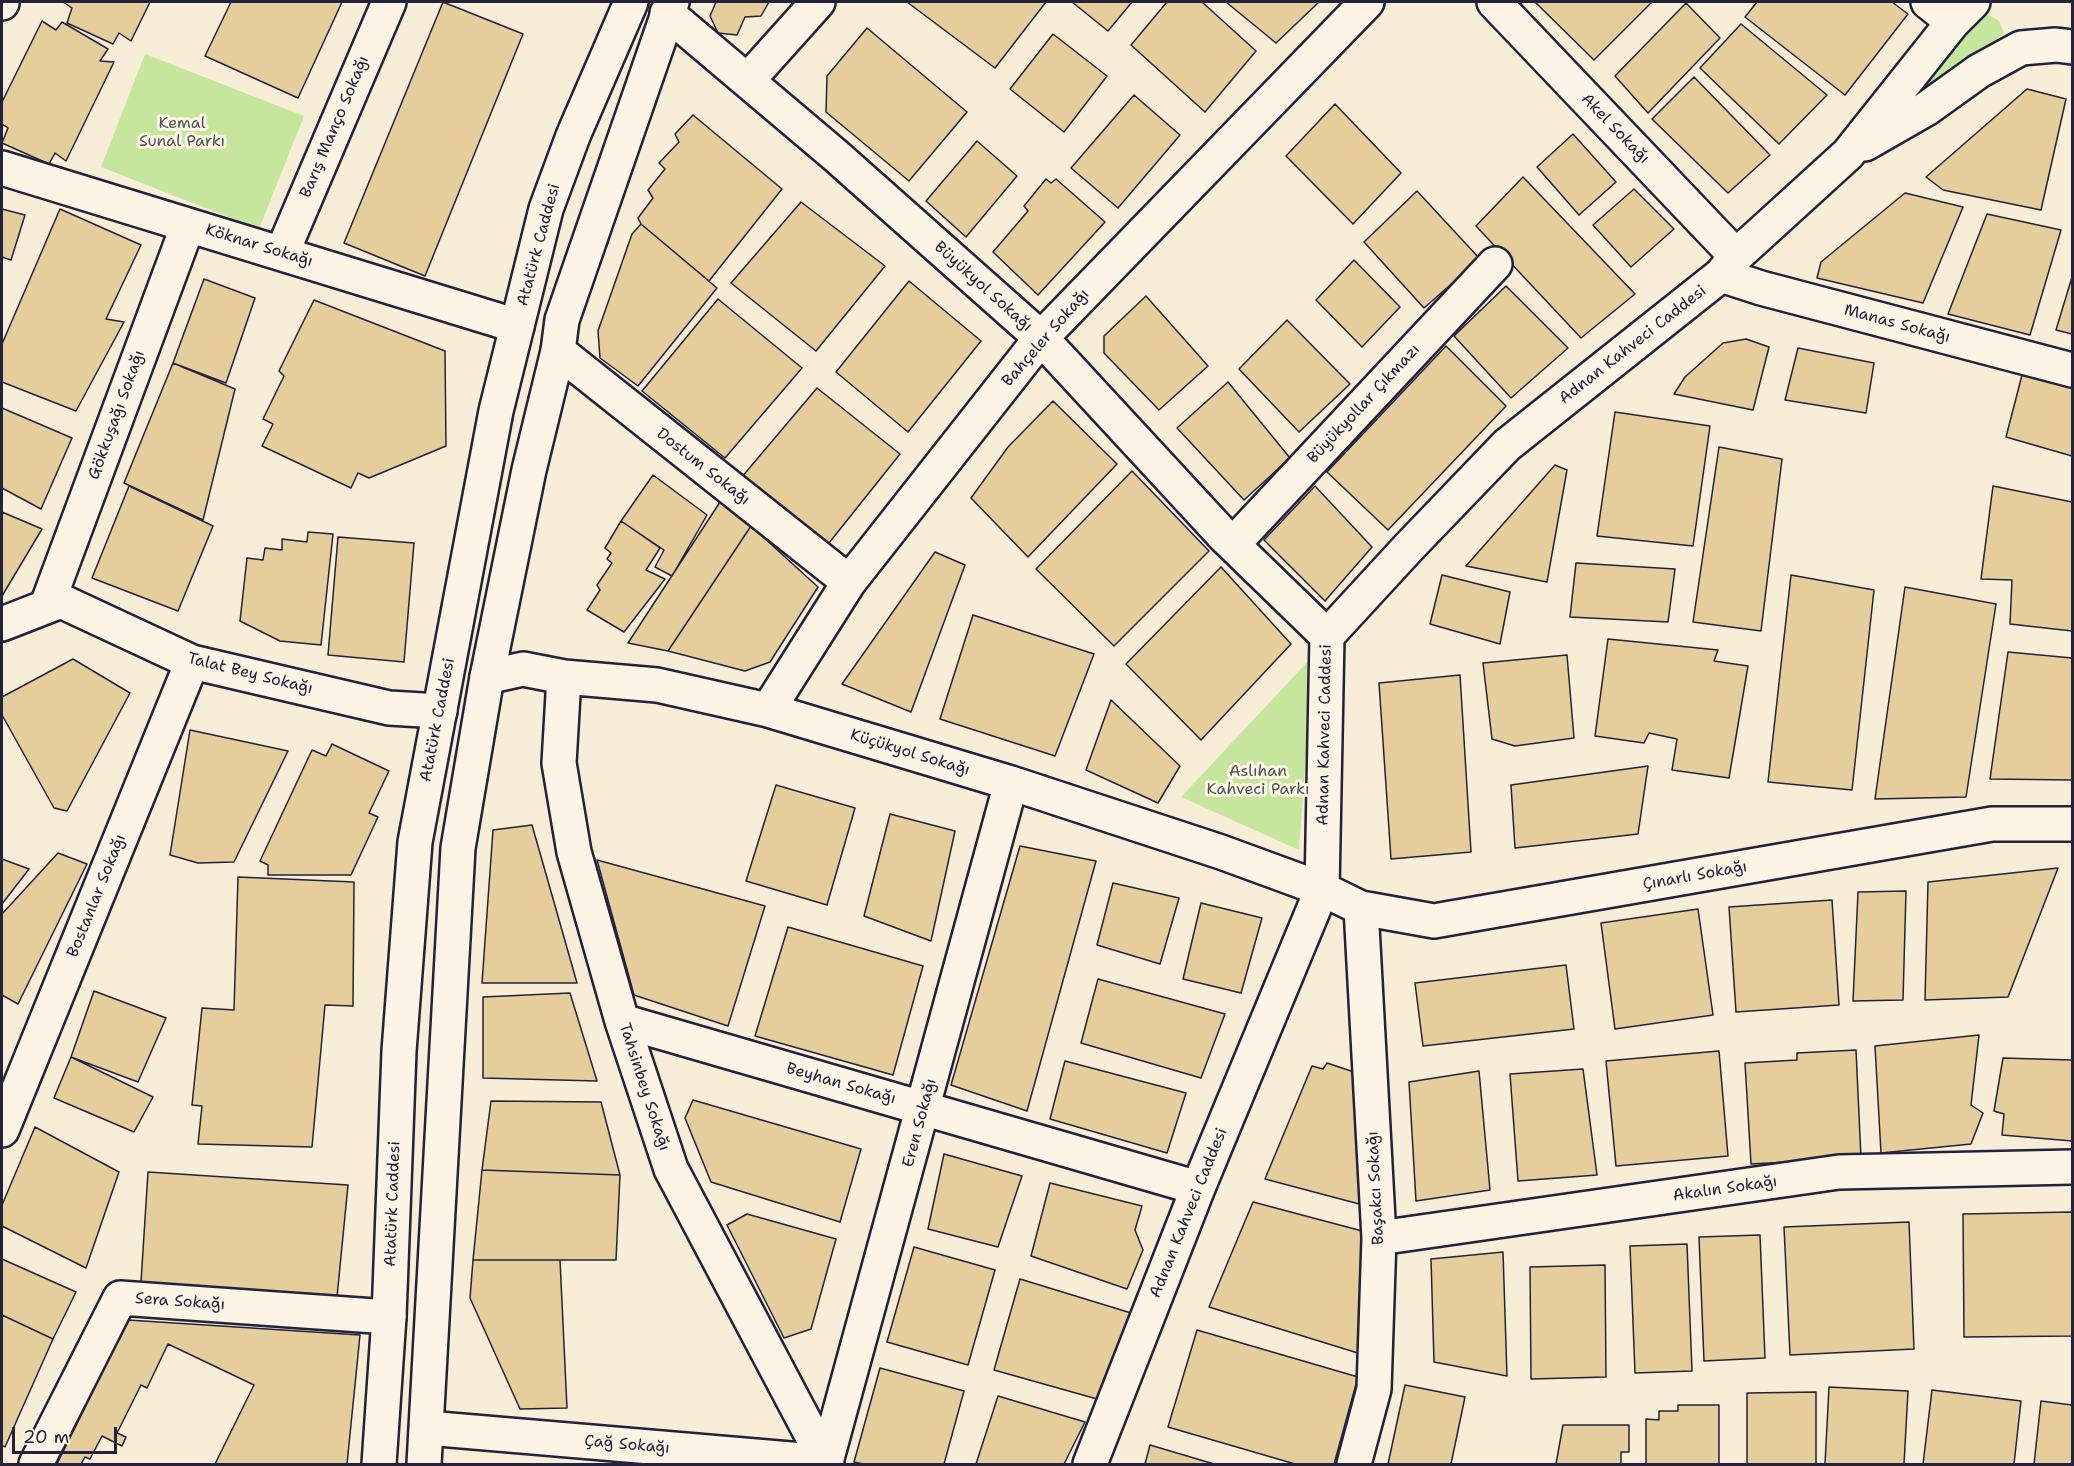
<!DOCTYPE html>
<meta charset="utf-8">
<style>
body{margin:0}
#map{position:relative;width:2074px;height:1466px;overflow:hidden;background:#f8edd6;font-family:"Shantell Sans",sans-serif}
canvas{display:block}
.frame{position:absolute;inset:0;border:3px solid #22223b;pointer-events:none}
.scale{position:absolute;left:12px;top:1427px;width:105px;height:27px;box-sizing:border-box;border:3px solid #22223b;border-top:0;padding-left:8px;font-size:18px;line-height:21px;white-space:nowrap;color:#22223b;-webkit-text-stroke:4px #fcf5e5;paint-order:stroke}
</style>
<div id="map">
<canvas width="2074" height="1466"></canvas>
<div class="frame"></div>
<div class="scale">20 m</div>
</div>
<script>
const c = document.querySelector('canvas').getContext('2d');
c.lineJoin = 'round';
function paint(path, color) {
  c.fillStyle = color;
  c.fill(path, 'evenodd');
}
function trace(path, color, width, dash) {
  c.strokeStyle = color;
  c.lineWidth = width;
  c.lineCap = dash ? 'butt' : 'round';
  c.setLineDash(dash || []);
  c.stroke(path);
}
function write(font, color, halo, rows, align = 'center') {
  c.font = font + ' "Shantell Sans",sans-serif';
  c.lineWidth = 6;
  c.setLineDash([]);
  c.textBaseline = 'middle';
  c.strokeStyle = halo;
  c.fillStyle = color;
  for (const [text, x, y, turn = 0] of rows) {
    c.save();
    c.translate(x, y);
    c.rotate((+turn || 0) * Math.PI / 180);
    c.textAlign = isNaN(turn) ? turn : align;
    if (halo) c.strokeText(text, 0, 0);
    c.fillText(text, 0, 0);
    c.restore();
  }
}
paint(new Path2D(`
 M1989,15L1999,21L2004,33L1988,47L1918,99V85L1982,17Z
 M145,54L304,116L259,229L101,167Z
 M1313,656L1299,850L1181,797Z`), '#c6e69e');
const building = new Path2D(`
 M63,2H150L131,41L119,33L113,44L67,23L72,8Z
 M231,2H342L298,98L205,56Z
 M443,2L523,34L425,276L344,243Z
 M716,2H774H769L761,16L745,17L737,35L718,33L710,16Z
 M907,2H1046L995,68Z
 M1072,2H1132L1108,31Z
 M1167,2H1202L1256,51L1205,112L1131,45Z
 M1226,2H1319L1276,43Z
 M1535,2H1652L1594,60Z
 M1757,2H1892L1908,14L1845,95L1745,17Z
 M1686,3L1720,38L1648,113L1615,76Z
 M42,21L56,30L62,22L108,49L100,61L114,62L66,161L55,153L49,164L2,143L8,128L2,124V102Z
 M1741,24L1827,95L1779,144L1700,68Z
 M867,28L967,112L909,181L826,112L827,76Z
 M1053,34L1107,76L1064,132L1010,89Z
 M1694,77L1770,155L1728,193L1652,119Z
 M2027,89L2066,99L2041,210L1943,190L1926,177Z
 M1134,95L1180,135L1118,208L1071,168Z
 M1335,104L1401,173L1353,224L1286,156Z
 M693,115L782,189L709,281L641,224L638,218L653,198L648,190L665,169L659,163L679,142L675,134Z
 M1573,134L1616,182L1579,215L1537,167Z
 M977,141L1017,176L966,237L926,201Z
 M1523,177L1635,294L1581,338L1476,226Z
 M1046,179L1051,183L1056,179L1105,222L1038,295L993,252L1028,211L1024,206Z
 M1634,189L1674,229L1631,267L1593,225Z
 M1417,191L1480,259L1424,308L1364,242Z
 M1905,193L1963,207L1923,303L1817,278L1821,262Z
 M801,202L885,266L816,351L731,283Z
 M2,209L25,215L11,260L2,257Z
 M60,209L141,245L106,319L124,322L76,411L2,382V344Z
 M1987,214L2061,230L2030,335L1948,314Z
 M641,224L717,288L638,386L600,358L598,331L632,234Z
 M1354,260L1400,307L1362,347L1316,300Z
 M2072,277V334L2056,330Z
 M204,279L255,298L226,383L173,363Z
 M909,281L981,341L908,432L836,372Z
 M1506,286L1568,348L1511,398L1454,336Z
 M1146,296L1208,366L1159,410L1104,353V336Z
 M718,299L802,368L725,458L642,391Z
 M314,300L445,351L446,446L369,478L358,473L351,488L262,446L273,424L263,419L284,376L279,371Z
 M1287,320L1350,384L1299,432L1239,369Z
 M1746,339L1769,347L1753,410L1674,394L1685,377L1723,343Z
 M1446,346L1506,406L1388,530L1327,472Z
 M1798,348L1874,363L1866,413L1785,400Z
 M173,363L235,389L203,520L124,483Z
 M2022,375L2072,388V456L2006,437Z
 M1228,382L1290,458L1244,500L1177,428Z
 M817,388L900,454L825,548L741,478Z
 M1053,401L1117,464L1028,557L971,498L1008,447Z
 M2,408L72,438L41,509L2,488Z
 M1615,412L1710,426L1693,546L1597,536Z
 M1719,447L1782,459L1761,631L1693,622Z
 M1555,465L1567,470L1547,582L1466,566Z
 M1132,471L1209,551L1114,646L1036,569Z
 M653,475L707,515L672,576L655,567L664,550L621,521Z
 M129,486L213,526L178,611L92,578Z
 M1315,486L1372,547L1325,601L1264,540Z
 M1993,486L2072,502V631L2010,624L2012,580L1981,579Z
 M720,502L751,526L668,651L628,643Z
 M2,512L42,529L2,596Z
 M621,521L660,548L646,570L665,579L624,632L587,610L600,590L597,585L612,563L607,559L611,553L605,548Z
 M751,526L818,587L770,662L745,671L668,651Z
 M308,532L333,534L321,645L280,641L240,621L247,558L263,560L265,548L282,550V539L307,542Z
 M338,537L414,543L404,662L328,655Z
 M935,552L965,565L911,712L842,684Z
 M1576,563L1675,569L1668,622L1570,617Z
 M1221,567L1291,644L1201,740L1126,664Z
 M1442,575L1510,592L1500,644L1430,624Z
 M1791,575L1874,590L1852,790L1768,782Z
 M1905,587L1996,604L1966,797L1875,799Z
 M973,615L1094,654L1055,756L940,719Z
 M1608,639L1718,650L1714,661L1748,666L1729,778L1672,770L1677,739L1649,733L1644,743L1595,736Z
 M2008,652L2072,658V780L1990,779Z
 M1567,655L1574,738L1515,746L1492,739L1483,663Z
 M73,659L130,693L67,811L54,808L2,715V697Z
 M1460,675L1471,852L1391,859L1379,683Z
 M1111,700L1180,766L1158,803L1086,770Z
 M190,730L288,751L234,862L198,863L170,855Z
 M332,744L389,771L369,813L378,817L351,875H268V865L260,861L312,750L326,756Z
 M1648,766L1638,834L1515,848L1511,785Z
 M776,785L855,808L827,905L746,881Z
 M890,814L955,831L931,941L864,916Z
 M532,825L577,983H482L493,830Z
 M1020,846L1096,861L1027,1111L951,1085Z
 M58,853L87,864L18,1004L2,995V914Z
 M2,859L29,869L2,904Z
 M597,860L765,906L728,1026L634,995Z
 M2058,868L2008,997L1925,1000L1928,882Z
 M238,877L354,882L353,1006L325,1005L312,1147L198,1144L202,1106L192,1105L202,1008L234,1010Z
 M1113,883L1179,898L1160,964L1097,945Z
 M1906,891L1903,1000L1853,1001L1858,892Z
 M1832,900L1839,1005L1736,1012L1729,907Z
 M1201,903L1262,918L1241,993L1183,979Z
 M1698,909L1713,1015L1615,1029L1601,923Z
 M788,927L923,966L893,1075L755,1036Z
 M1566,965L1574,1029L1423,1046L1415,983Z
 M1098,979L1225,1014L1201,1078L1081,1043Z
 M94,991L166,1018L138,1082L71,1057Z
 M570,993L597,1081L483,1078V997Z
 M1979,1035L1971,1105L1983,1113L1971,1144L1881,1153L1875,1046Z
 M1856,1050L1861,1158L1751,1164L1745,1063L1797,1060V1053Z
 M1719,1051L1728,1156L1616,1166L1606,1061Z
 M71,1057L153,1097L134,1132L54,1098Z
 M2003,1058L2072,1060V1141L2002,1135L2004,1114L1994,1111Z
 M1065,1061L1186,1093L1167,1153L1050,1119Z
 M1327,1063L1363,1075V1205L1265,1179L1312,1066L1323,1069Z
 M1583,1069L1597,1175L1518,1181L1510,1074Z
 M1479,1071L1490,1190L1416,1201L1409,1082Z
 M693,1100L861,1149L840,1222L711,1182L685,1118Z
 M491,1101L601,1102L620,1175L482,1170Z
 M35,1127L119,1172L86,1268L2,1226V1205Z
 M944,1154L1022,1176L998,1247L928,1229Z
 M482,1170L620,1175L616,1260H473Z
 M148,1172L348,1185L337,1297L141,1282Z
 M1050,1183L1142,1206L1135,1230L1143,1250L1127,1289L1031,1256Z
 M1253,1202L1366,1232L1361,1354L1209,1307Z
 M2072,1212V1336L1964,1337L1963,1214Z
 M747,1214L836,1239L811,1329L784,1338L727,1225Z
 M1909,1222L1914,1349L1790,1355L1784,1227Z
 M1760,1235L1765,1358L1704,1361L1699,1237Z
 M1687,1244L1692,1371L1635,1373L1630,1246Z
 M914,1247L995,1270L968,1365L887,1342Z
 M1503,1252L1507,1376L1434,1362L1431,1259Z
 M2,1259L76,1292L53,1339L2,1315Z
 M473,1260H560L567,1408L520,1409L470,1298Z
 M1605,1265L1606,1377L1531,1379L1530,1267Z
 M1020,1279L1131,1313L1097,1399L994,1370Z
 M2,1315L53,1339L5,1447L2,1445Z
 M128,1320L360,1335L347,1464H57Z
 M1197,1330L1358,1377L1334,1464H1295L1168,1427Z
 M168,1344L254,1385L215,1464H81L85,1457L90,1459L102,1436L122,1446L126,1437L117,1433L141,1385L147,1388Z
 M880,1368L964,1391L944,1464H863L854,1462Z
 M1405,1385L1465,1397L1451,1464H1388Z
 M1829,1387L1908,1391L1904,1464H1825Z
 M1932,1390L2021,1401L2014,1464H1923Z
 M1816,1392V1464H1747V1393Z
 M998,1396L1085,1422L1064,1464H976Z
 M2041,1401L2072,1405V1464H2034Z
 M1678,1405H1719V1464H1646V1419L1659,1420V1411H1678Z
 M1563,1425H1629V1452H1621V1464H1556Z
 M1150,1445L1214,1464H1145Z`);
paint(building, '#e6cd9c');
trace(building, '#22223b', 1.5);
const minor = new Path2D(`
 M1494,2L1736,256
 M1928,2L1953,22
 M2,3V2
 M667,13L835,155L1041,338L1225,537L1327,636
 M748,80L818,2
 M1865,144L1926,109L1979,71L2021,48L2056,45L2072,47
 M2,168L517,326
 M282,253L389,2
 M1721,275L1761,288L2072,370
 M558,351L849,582
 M1233,544L1495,264
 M47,605L188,225
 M2,624L61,601L192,662L389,708L440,711
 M487,677L523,669L564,677L657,685L768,710L1011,783L1221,852L1322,889L1361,908L1434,921L1992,824H2072
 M564,677L559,763L574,852L622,1021L671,1169L827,1464
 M768,710L849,582L1041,338L1367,2
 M622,1021L1198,1188
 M2,1130L192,662
 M1379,1238L1839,1172L2072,1167
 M427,1428L826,1462L1011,783
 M36,1464L120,1298L389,1317
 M1090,1464L1198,1188L1322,889L1327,636L1409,547L1507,445L1721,275L1736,256L1848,154L1953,22L1973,2
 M1354,1464L1374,1389L1379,1238L1361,908`);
const major = new Path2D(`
 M379,1464L389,1317L399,1051L415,842L496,411L546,209L573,136L631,2
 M424,1464L458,848L487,677L529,470L558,351L562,320L672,2`);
trace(minor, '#22223b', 38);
trace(major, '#22223b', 38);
trace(minor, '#fcf5e5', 33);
trace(major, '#fcf5e5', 33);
write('16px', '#4b5354', '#fcf5e5', [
 ["Kemal",182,124],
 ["Sunal Parkı",182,142],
 ["Aslıhan",1258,772],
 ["Kahveci Parkı",1258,790]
]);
write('16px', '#22223b', '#fcf5e5', [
 ["Barış Manço Sokağı",335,127,-67],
 ["Akel Sokağı",1615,129,46],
 ["Atatürk Caddesi",539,245,-75],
 ["Köknar Sokağı",259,246,17],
 ["Büyükyol Sokağı",983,287,42],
 ["Manas Sokağı",1897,324,15],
 ["Bahçeler Sokağı",1046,338,-49],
 ["Adnan Kahveci Caddesi",1633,345,-38],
 ["Büyükyollar Çıkmazı",1364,404,-47],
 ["Gökkuşağı Sokağı",117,415,-70],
 ["Dostum Sokağı",703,467,38],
 ["Talat Bey Sokağı",250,674,14],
 ["Atatürk Caddesi",438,720,-79],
 ["Adnan Kahveci Caddesi",1325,735,-89],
 ["Küçükyol Sokağı",910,753,17],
 ["Çınarlı Sokağı",1695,876,-10],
 ["Bostanlar Sokağı",97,896,-68],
 ["Beyhan Sokağı",841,1084,16],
 ["Tahsinbey Sokağı",644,1087,72],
 ["Eren Sokağı",920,1123,-75],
 ["Başakcı Sokağı",1376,1188,-93],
 ["Akalın Sokağı",1725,1189,-8],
 ["Atatürk Caddesi",393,1204,-88],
 ["Adnan Kahveci Caddesi",1189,1213,-68],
 ["Sera Sokağı",180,1302,4],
 ["Çağ Sokağı",627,1445,5]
]);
</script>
